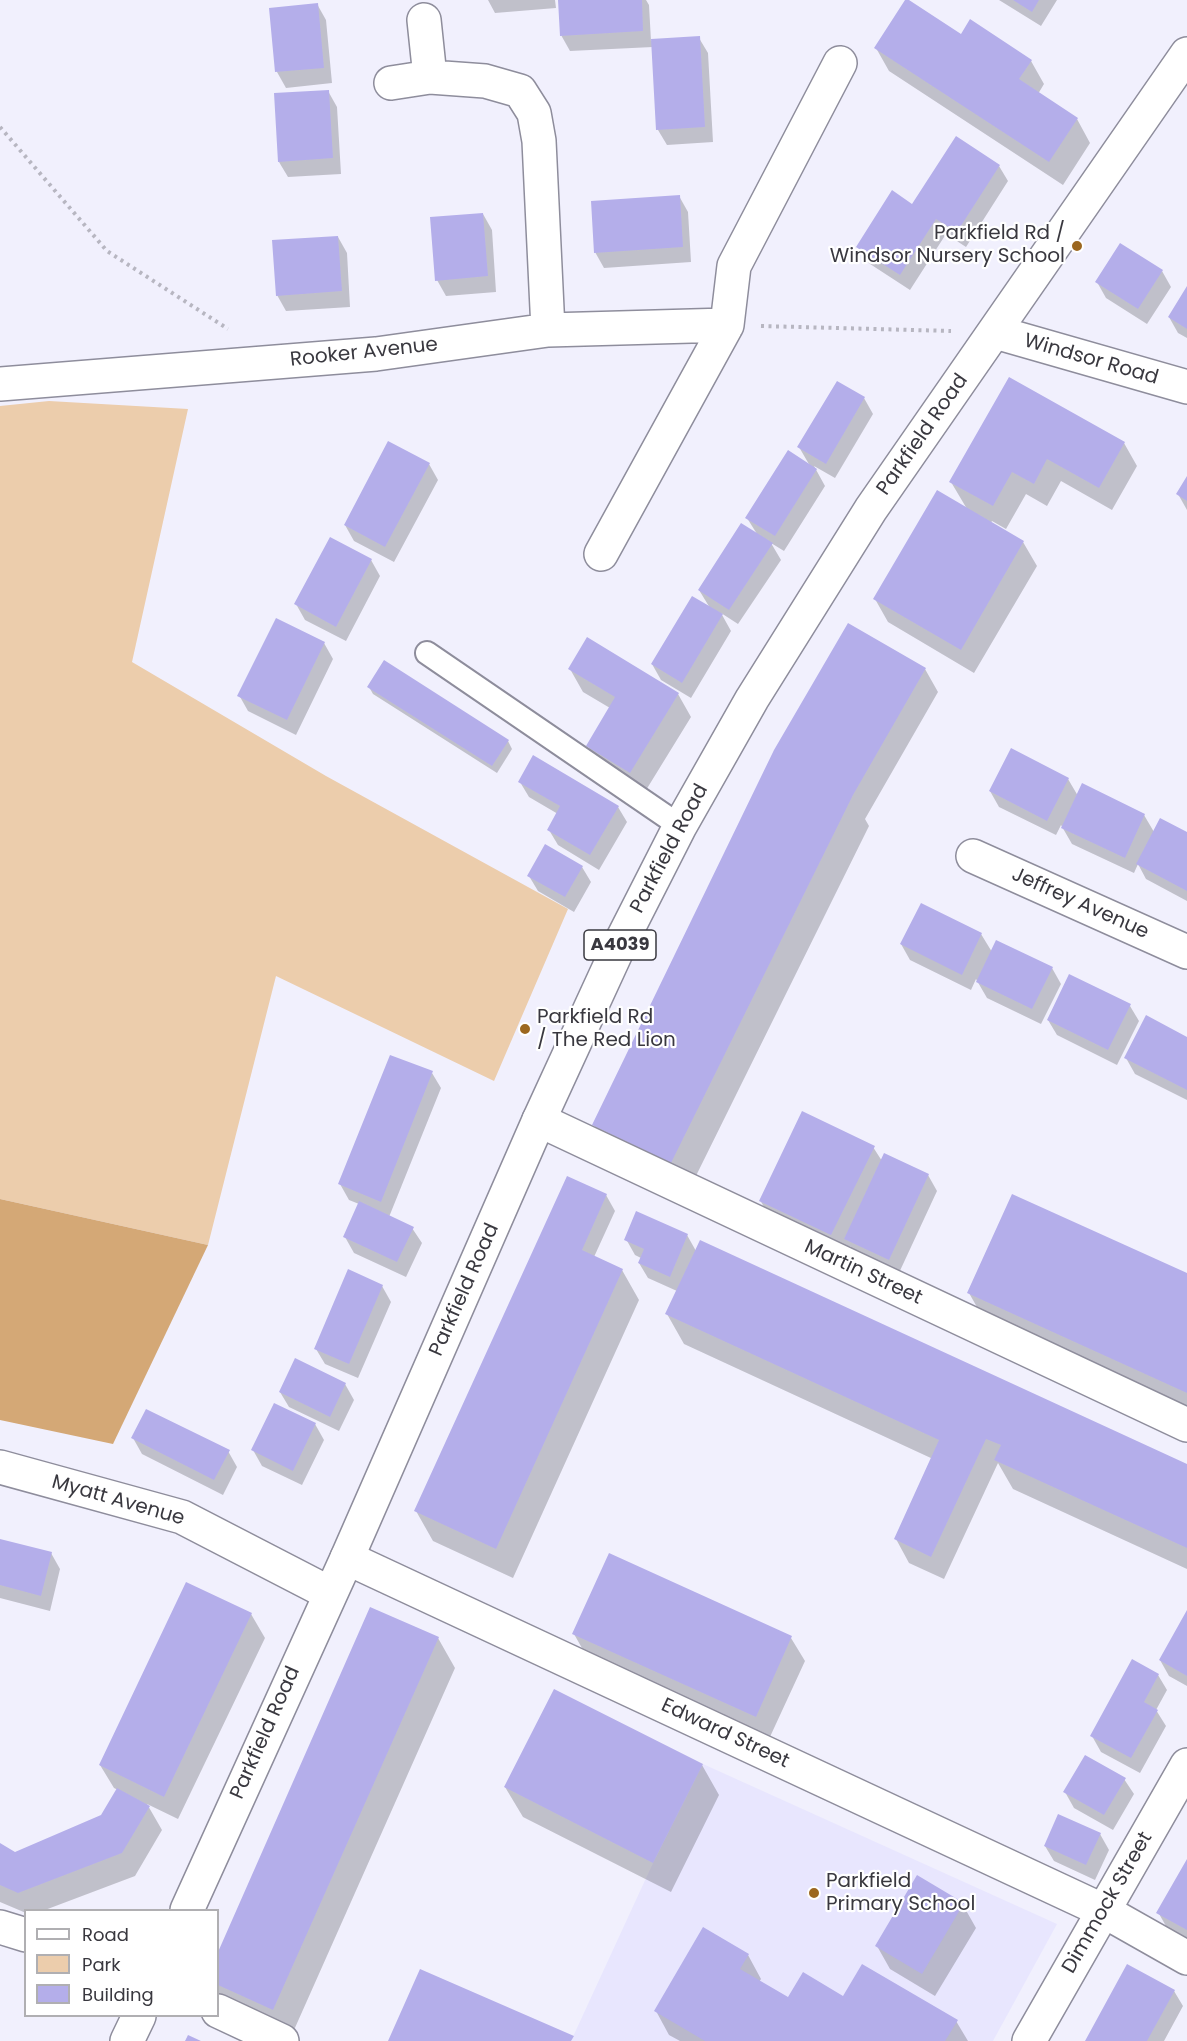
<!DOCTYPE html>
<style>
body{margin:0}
#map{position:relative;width:1187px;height:2041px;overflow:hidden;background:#f1f0fd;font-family:Poppins,sans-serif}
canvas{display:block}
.legend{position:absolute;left:24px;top:1909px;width:195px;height:108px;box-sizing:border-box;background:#fff;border:2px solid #b0afb2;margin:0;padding:8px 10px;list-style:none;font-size:18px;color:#39383f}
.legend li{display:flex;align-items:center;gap:12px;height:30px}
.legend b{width:30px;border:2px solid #b0afb2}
</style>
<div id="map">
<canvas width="1187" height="2041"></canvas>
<ul class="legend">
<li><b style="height:8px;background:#fff"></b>Road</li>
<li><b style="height:16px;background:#eccdac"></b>Park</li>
<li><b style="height:16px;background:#b4aeea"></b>Building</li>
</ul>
</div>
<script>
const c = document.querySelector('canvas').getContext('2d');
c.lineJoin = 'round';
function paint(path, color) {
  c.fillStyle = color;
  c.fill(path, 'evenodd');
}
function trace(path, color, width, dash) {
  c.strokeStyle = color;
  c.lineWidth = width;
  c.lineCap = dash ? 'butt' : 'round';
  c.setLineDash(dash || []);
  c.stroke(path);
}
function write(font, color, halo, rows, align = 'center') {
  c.font = font + ' Poppins,sans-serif';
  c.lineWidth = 4.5;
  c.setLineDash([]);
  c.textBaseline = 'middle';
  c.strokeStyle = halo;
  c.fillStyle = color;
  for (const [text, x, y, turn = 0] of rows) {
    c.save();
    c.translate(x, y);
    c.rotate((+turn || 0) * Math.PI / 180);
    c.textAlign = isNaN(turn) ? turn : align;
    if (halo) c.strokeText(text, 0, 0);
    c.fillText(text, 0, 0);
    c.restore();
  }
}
paint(new Path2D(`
 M703,1764L1057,1924L993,2041H571L653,1863Z`), '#e8e6fe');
paint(new Path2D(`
 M49,401L188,409L132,662L326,776L568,909L494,1081L276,976L208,1245L0,1199V406Z`), '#eccdac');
paint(new Path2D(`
 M0,1199L208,1245L113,1444L0,1420Z`), '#d4a876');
paint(new Path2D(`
 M488,0H555L556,8L495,13Z
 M560,0H646L649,5L651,41L699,38L708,53L713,142L667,145L658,130L653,47L570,51L561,35Z
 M999,0H1057L1041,26Z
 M317,4L326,20L332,83L286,88L277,72L271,9Z
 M961,36L1031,61L1044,84L1038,94L1077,119L1090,143L1063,185L889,71L876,48Z
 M328,91L337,107L341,174L288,177L279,162Z
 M999,166L1008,181L966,247L946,234L910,290L867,262L858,247L913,206Z
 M679,196L688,212L691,262L604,268L595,252Z
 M483,214L492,230L496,292L446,296L437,280Z
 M338,237L347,253L350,307L286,311L277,295Z
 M1162,271L1171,287L1147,324L1106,298L1097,282Z
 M1187,289V338L1178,333L1169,317Z
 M1009,379L1124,443L1137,466L1112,510L1061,481L1047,506L1026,494L1006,529L992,521L991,523L1023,542L1037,566L974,673L888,622L875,599L967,509L951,482Z
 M864,398L873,414L835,478L814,466L825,486L784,551L771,543L781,560L738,624L721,613L731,631L691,698L661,680L652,664L710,608L699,590L757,534L747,518L810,466L799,447Z
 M429,464L438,480L394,562L354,541L345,525Z
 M1187,479V510L1178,494Z
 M371,560L380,576L346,641L305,620L296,604Z
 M324,643L333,659L296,735L248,711L239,695Z
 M570,669L678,694L691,717L643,795L601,769L588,746L610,708L583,692Z
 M925,669L938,692L865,819L869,826L688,1192L611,1154L594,1125Z
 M369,687L508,741L512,749L497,773L373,694Z
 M1068,779L1078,796L1144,815L1154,832L1187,834V901L1146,879L1138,864L1134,873L1072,844L1061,825L1056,835L999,807L990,791Z
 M520,782L618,807L627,822L599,870L558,845L549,830L558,814L529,797Z
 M582,867L591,882L574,912L538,891L529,876Z
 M981,934L992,952L1052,968L1061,984L1041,1024L987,998L976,979L971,990L910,960L901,944Z
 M1130,1006L1139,1021L1117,1065L1057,1035L1048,1020Z
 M1187,1038V1100L1135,1074L1126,1058Z
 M432,1073L441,1088L389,1217L412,1228L422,1243L406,1277L354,1253L345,1237L359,1204L349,1200L340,1184Z
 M873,1147L882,1161L928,1175L937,1191L898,1275L855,1255L850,1246L844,1258L774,1224L760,1200Z
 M606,1195L615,1211L594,1257L622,1270L639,1300L513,1578L433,1541L416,1511Z
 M687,1235L696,1251L1187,1466V1569L1013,1489L998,1463L944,1579L909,1563L896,1539L933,1459L684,1344L667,1314L677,1291L648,1278L639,1263L641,1258L635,1255L626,1239Z
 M1187,1275V1414L986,1323L969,1293Z
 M382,1286L391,1302L358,1378L325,1364L316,1349Z
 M345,1384L354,1400L339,1431L289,1407L280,1392Z
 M315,1424L324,1440L302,1485L262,1466L253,1450Z
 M133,1438L228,1451L237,1467L223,1495L142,1454Z
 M0,1541L51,1553L60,1569L50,1611L0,1598Z
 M371,1608L438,1638L455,1668L290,2039L218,1998V1955Z
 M1187,1613V1686L1169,1676L1160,1660Z
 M251,1614L265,1638L178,1819L147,1804L162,1830L135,1876L45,1910H26V1913L0,1902V1845L14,1854L102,1816L118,1790L114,1788L100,1765Z
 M574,1634L791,1638L805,1661L769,1739L587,1657Z
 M1158,1675L1167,1690L1156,1710L1166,1726L1140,1773L1101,1752L1092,1736Z
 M702,1765L719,1795L671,1892L523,1817L505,1787Z
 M1124,1779L1134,1794L1113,1830L1074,1808L1065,1792Z
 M1100,1834L1109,1850L1095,1880L1054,1861L1045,1846Z
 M1187,1862V1949L1175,1942L1158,1912Z
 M963,1905L976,1928L935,1996L890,1969L877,1946Z
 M748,1955L761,1979L759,1982L789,1999L844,1998L956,2021L968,2041H680L669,2035L656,2011Z
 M1174,1991L1183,2006L1164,2041H1086Z`), '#0003');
paint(new Path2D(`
 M558,0H642L643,31L560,36Z
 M905,0H909L961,34L970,19L1032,60L1019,79L1078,118L1049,162L874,48Z
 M1013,0H1039L1032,12Z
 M318,3L324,68L275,72L269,8Z
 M700,36L705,127L656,130L651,39Z
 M329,90L333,158L278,162L274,93Z
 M956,136L1000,165L957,232L936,219L900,275L856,247L892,190L912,204Z
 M680,195L683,247L594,253L591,201Z
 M483,213L488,276L435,281L430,217Z
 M338,236L342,291L276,296L272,240Z
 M1120,243L1163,270L1138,309L1095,282Z
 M1187,286V329L1168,317Z
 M1009,377L1125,442L1099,488L1047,459L1034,484L1012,472L993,506L949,482Z
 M837,381L865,397L826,464L797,447Z
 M388,441L430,463L385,547L344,525Z
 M788,450L817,469L775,536L745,518Z
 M1187,476V501L1176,494Z
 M937,490L1024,541L961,650L873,599Z
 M741,523L773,543L729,610L698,590Z
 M330,537L372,559L336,627L294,604Z
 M692,596L723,614L682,683L651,664Z
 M276,618L325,642L287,720L237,696Z
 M848,623L926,668L853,795L671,1163L592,1125L774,750Z
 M587,637L679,693L630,773L586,746L615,697L568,669Z
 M384,660L509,740L492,766L367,687Z
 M1011,748L1069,778L1047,821L989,791Z
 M533,755L619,806L590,855L547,830L560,806L518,782Z
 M1082,783L1145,814L1125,858L1061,828Z
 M1160,818L1187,832V891L1136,864Z
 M545,844L583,866L565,897L527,876Z
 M921,903L982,933L962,975L900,944Z
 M996,940L1053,967L1032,1009L976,982Z
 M1069,974L1131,1004L1108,1050L1047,1020Z
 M1146,1015L1187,1037V1090L1124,1058Z
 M390,1055L433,1071L381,1202L338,1184Z
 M802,1111L875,1146L831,1235L759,1201Z
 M884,1153L929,1174L889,1260L844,1239Z
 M567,1176L607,1194L582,1250L623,1269L496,1549L414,1511Z
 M1012,1194L1187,1273V1393L967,1293Z
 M359,1201L414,1227L397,1262L343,1237Z
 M636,1211L688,1234L670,1277L638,1263L644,1249L624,1240Z
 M700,1240L1187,1464V1548L994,1460L1001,1445L986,1439L931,1557L894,1539L939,1440L665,1314Z
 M348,1269L383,1285L349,1364L314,1349Z
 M295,1358L346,1383L330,1417L279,1392Z
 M274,1403L316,1423L293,1471L251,1450Z
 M146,1409L230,1450L214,1480L131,1438Z
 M0,1539L52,1552L41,1596L0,1585Z
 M609,1553L792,1636L756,1717L572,1634Z
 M186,1582L252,1613L164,1797L99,1765Z
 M370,1607L439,1637L273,2010L218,1985V1952Z
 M1187,1610V1676L1159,1660Z
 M1132,1659L1159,1674L1144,1702L1158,1710L1131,1758L1090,1736Z
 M554,1689L703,1764L653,1863L504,1787Z
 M1085,1755L1126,1778L1104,1815L1063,1792Z
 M117,1788L150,1806L122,1853L18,1893L0,1885V1843L15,1852L101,1815Z
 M1058,1814L1101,1833L1086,1865L1044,1846Z
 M1187,1859V1930L1156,1913Z
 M917,1875L964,1903L922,1974L875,1946Z
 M703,1927L749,1954L740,1969L788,1997L803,1972L843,1996L862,1964L958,2020L945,2041H705L654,2011Z
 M1127,1964L1175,1990L1147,2041H1085Z
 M420,1969L574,2036L571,2041H388Z
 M188,2035L201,2041H185Z`), '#b4aeea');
const service = new Path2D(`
 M427,653L680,826`);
const minor = new Path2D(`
 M424,20L430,77
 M391,83L430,77L485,81L520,91L534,113L539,141L548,330
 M995,332L1187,387
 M0,384L376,354L548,330L727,325
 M601,554L727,325L734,266L840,63
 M973,856L1187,952
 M539,1120L1187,1425
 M0,1467L182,1517L329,1593
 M347,1558L1104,1911L1187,1958
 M0,1927L26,1935
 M218,2011L282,2041
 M1029,2041L1187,1765`);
const primary = new Path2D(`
 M187,1910L347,1558L539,1120L620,944L680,826L752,699L871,509L1187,54
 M127,2041L139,2016`);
trace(service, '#8e8d9c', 26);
trace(minor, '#8e8d9c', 36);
trace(primary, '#8e8d9c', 36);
trace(new Path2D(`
 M0,127L107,251L228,329
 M761,326L951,331`), '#b7b6c1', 4, [3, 4.5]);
trace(service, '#fff', 22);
trace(minor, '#fff', 33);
trace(primary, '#fff', 33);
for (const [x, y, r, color] of [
 [1077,246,6,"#9c671f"],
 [525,1029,6,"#9c671f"],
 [814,1893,6,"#9c671f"]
]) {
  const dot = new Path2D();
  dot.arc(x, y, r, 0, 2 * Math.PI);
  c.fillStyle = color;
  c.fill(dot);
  trace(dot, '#fff', 2);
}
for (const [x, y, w] of [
 [620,945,72]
]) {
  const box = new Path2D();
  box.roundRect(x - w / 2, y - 15, w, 30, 4.5);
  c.fillStyle = '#fff';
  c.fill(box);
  trace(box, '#39383f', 1.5);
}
write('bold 18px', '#39383f', null, [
 ["A4039",620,945]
]);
write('20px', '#39383f', '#fff', [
 ["Parkfield Rd /",1065,234,"right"],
 ["Windsor Nursery School",1065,257,"right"],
 ["Parkfield Rd",537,1018],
 ["/ The Red Lion",537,1041],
 ["Parkfield",826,1882],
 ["Primary School",826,1905]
], 'left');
write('20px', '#39383f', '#fff', [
 ["Rooker Avenue",364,353,-6],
 ["Windsor Road",1091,360,16],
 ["Parkfield Road",923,435,-55],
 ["Parkfield Road",670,849,-62],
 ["Jeffrey Avenue",1080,904,24],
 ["Martin Street",863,1273,25],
 ["Parkfield Road",465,1290,-66],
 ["Myatt Avenue",118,1501,16],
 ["Parkfield Road",266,1733,-66],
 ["Edward Street",725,1734,25],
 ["Dimmock Street",1108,1903,-60]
]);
</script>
